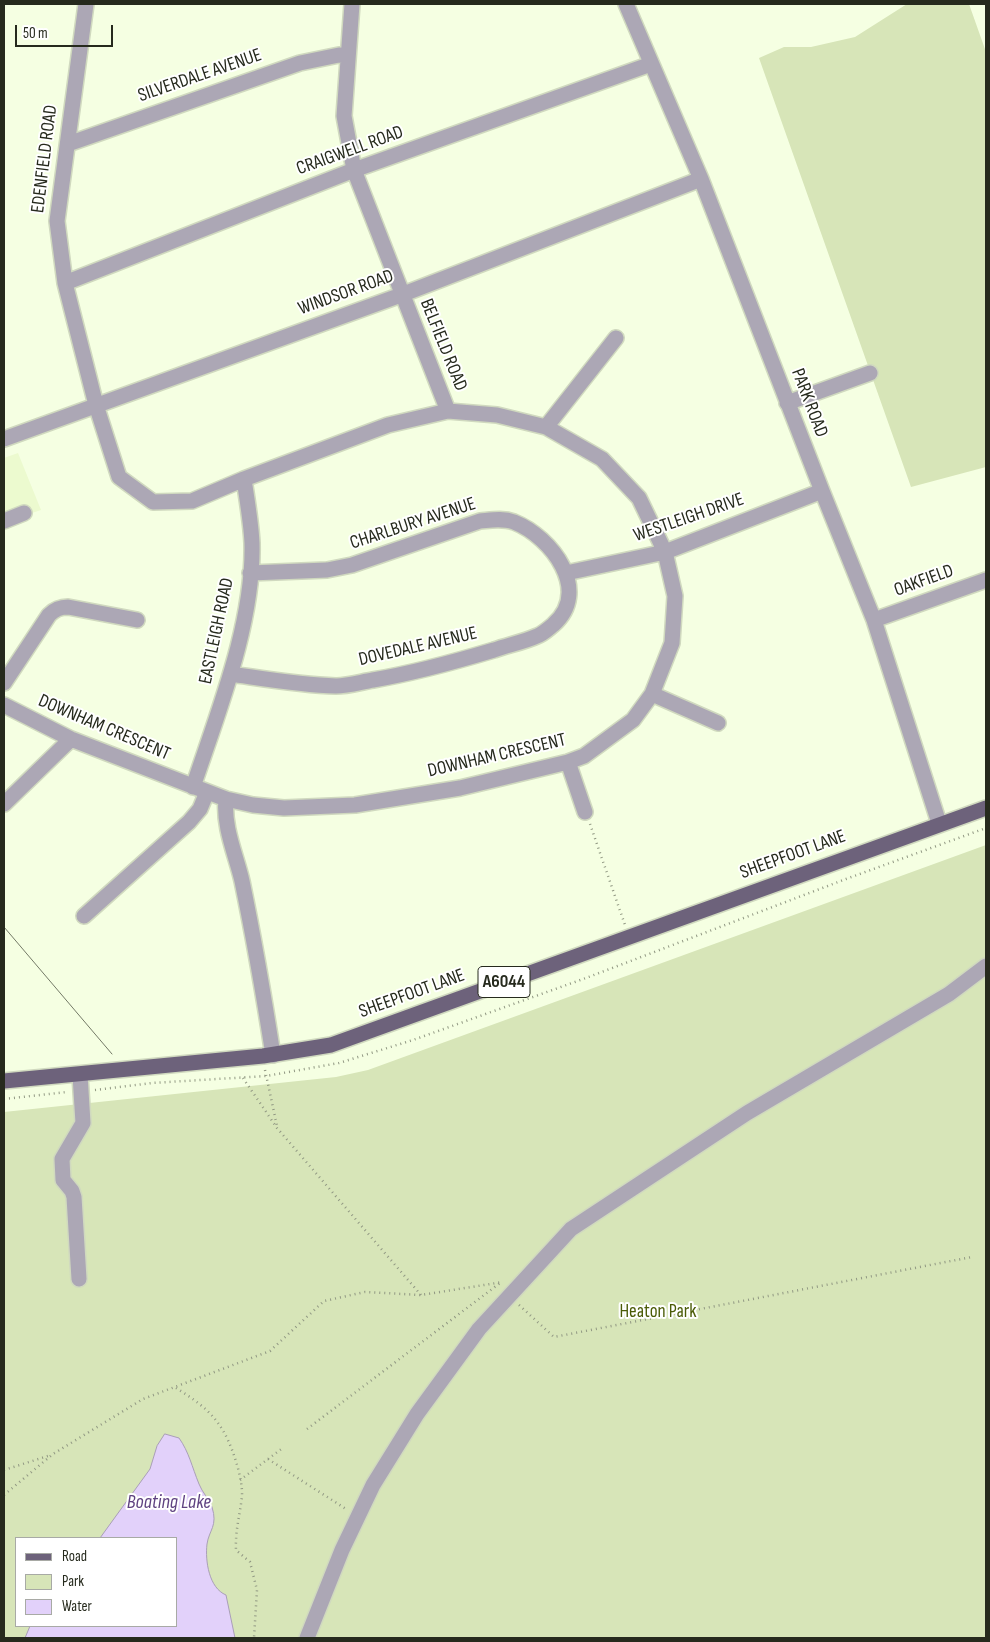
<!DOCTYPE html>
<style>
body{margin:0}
#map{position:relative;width:990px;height:1642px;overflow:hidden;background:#f5ffe2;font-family:"Sofia Sans Condensed",sans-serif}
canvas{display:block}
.frame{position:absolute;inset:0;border:5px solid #262a1d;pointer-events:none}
.legend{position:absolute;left:15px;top:1537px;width:162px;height:90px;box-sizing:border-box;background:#fff;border:1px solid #a8aaa5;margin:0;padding:6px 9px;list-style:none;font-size:15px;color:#262a1d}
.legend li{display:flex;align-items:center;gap:10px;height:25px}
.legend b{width:25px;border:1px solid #a8aaa5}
.scale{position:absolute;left:15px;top:25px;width:98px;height:22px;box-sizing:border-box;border:2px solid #262a1d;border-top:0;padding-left:6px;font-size:15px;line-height:18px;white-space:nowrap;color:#262a1d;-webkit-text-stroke:4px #fff;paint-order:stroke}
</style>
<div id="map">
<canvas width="990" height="1642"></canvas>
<div class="frame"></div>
<ul class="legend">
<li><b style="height:6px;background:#6d627b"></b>Road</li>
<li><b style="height:14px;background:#d7e5b8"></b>Park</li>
<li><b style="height:14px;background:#e2d1fa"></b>Water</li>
</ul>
<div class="scale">50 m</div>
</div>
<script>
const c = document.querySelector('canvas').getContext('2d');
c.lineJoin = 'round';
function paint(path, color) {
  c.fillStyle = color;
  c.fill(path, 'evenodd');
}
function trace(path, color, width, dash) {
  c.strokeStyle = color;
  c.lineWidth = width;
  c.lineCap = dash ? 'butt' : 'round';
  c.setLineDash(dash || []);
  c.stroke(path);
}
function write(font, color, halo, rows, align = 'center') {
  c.font = font + ' "Sofia Sans Condensed",sans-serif';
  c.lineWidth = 4;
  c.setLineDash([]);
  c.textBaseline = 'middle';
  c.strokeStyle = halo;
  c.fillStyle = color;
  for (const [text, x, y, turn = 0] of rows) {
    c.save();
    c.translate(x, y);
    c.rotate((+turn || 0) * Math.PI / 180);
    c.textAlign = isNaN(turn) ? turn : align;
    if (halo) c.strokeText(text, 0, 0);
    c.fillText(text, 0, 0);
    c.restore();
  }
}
paint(new Path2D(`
 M18,453L41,510L29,514L4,518V458Z`), '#ecfacf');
paint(new Path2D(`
 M907,4H969L986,52V467L911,487L759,58L784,47H811L855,37Z
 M986,845V1638H4V1112L336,1077L368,1070ZM16,1538H176V1626H16Z`), '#d7e5b8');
const water = new Path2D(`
 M165,1434L179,1438C189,1452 192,1467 199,1484C202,1492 209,1499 212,1507C218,1526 209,1530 207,1544C205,1561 209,1588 226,1595L235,1638H25L30,1626H176V1538H100L150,1469L157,1446Z`);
paint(water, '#e2d1fa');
trace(water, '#aa9fb8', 1);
const minor = new Path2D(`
 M352,4L344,116L354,170L448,411
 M626,4L701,179L822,491L874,620L939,823
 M68,144L300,63L339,55L347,56
 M65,283L354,170L651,64
 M787,403L870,373
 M546,427L616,338
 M4,439L401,295L701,179
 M4,521L24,513
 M566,573L665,552L822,491
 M874,620L986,580
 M231,674C266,679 300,685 336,686C348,686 361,682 373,680C414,673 454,662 494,650C508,645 524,642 537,636C543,634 548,629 553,625C592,591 552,537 514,522C503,518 492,520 480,521L352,565L327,570L250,573
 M4,683L49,615C55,609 60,607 68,607L137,620
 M652,694L718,723
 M4,705L71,739L226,799L253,805L284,808L355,805L460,788L568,762L584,756L633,720L652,694L672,643L675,596L665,552L639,498L602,459L546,427L497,415L448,411L388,425L244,479L192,501L153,502L119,477L96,405L65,283L57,221L86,4
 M568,762L585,812
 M193,787C218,712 254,623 252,543C251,522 247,500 244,479
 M226,799C223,827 236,855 242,881C254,939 264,997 273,1055
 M4,804L71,739
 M84,916L189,822L200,809L207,792
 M79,1279L74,1197L72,1191L63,1180L62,1159L83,1123L80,1075
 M307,1638L342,1550L373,1485L417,1414L479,1329L571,1229L747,1113L949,994L986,966`);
const major = new Path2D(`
 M4,1081L263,1056L331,1045L986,808`);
trace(minor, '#d0d9bf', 18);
trace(major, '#d0d9bf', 18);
trace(new Path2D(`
 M590,824L625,925
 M265,1070L277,1126
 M243,1078L277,1128L421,1295
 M95,1090L152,1083L266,1076L339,1063L413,1040L586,978L846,879L986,828
 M4,1099L67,1092
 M519,1305L554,1337L972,1257
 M176,1388C192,1398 209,1409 220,1426C231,1441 243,1478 242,1496C240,1515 235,1531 236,1550L250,1562L257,1590L254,1638
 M307,1429L500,1283
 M268,1459L346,1509
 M4,1470L51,1455
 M240,1480L284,1447
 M4,1495L53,1454L143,1399L270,1351L324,1301L365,1292L421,1295L503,1282`), '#919883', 2.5, [1, 4]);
trace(minor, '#aca7b5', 15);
trace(major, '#6d627b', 15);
trace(new Path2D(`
 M4,927L112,1054`), '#737966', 1);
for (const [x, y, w] of [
 [504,982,52]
]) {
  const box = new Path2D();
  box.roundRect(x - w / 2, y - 15.5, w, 31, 4);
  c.fillStyle = '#fff';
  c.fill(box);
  trace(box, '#262a1d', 1);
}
write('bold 18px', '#262a1d', null, [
 ["A6044",504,982]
]);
write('19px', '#262a1d', '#fff', [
 ["SILVERDALE AVENUE",200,76,-19],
 ["CRAIGWELL ROAD",350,151,-20],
 ["EDENFIELD ROAD",45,159,-83],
 ["WINDSOR ROAD",346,293,-20],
 ["BELFIELD ROAD",443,345,68],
 ["PARK ROAD",809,403,69],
 ["WESTLEIGH DRIVE",689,518,-19],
 ["CHARLBURY AVENUE",413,524,-18],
 ["OAKFIELD",924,581,-20],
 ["EASTLEIGH ROAD",217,631,-78],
 ["DOVEDALE AVENUE",418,647,-13],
 ["DOWNHAM CRESCENT",104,728,23],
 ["DOWNHAM CRESCENT",497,756,-13],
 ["SHEEPFOOT LANE",793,855,-20],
 ["SHEEPFOOT LANE",412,994,-20]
]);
write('19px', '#4b5c07', '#fff', [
 ["Heaton Park",658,1312]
]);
write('italic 20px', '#5f4281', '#fff', [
 ["Boating Lake",169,1503]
]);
</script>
